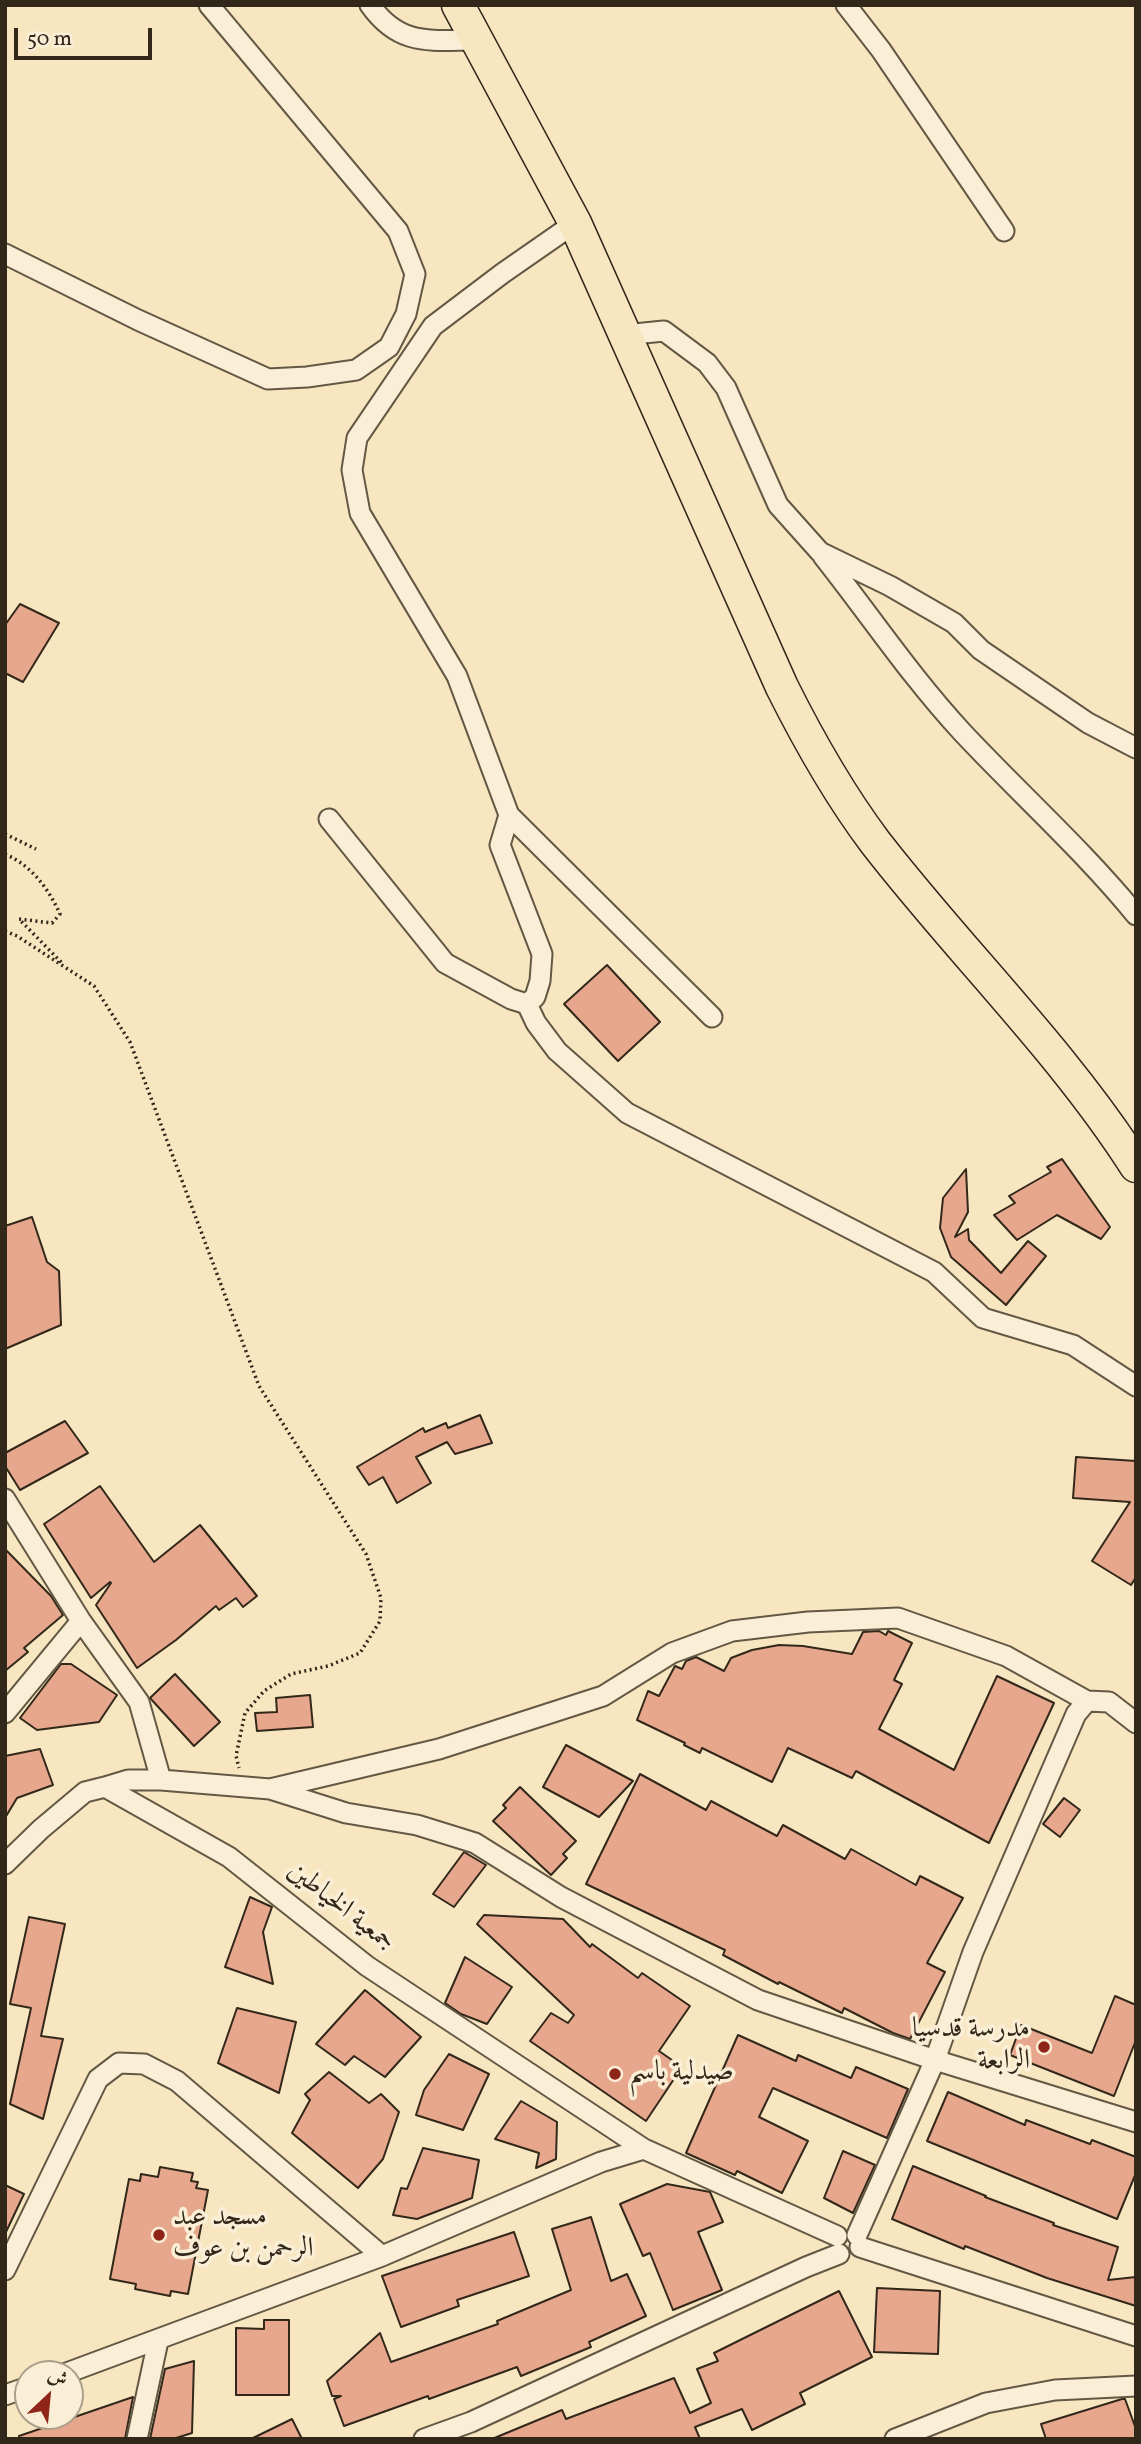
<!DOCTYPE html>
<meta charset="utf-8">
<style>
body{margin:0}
#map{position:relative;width:1141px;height:2444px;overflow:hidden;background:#f7e6c0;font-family:Vollkorn,Amiri,serif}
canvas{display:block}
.frame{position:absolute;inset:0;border:7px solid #32281a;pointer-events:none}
.north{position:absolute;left:14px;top:2360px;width:70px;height:70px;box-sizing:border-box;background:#faefd6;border:2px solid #aa9f8b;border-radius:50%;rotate:26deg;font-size:19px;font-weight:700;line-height:28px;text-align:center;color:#32281a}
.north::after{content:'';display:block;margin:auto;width:24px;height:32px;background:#8f2418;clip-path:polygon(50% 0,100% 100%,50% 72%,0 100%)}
.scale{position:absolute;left:14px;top:28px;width:138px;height:32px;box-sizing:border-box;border:4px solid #32281a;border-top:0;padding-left:9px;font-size:21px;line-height:24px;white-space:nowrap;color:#32281a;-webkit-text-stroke:5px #faefd6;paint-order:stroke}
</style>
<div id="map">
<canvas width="1141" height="2444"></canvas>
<div class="frame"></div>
<div class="north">ش</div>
<div class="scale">50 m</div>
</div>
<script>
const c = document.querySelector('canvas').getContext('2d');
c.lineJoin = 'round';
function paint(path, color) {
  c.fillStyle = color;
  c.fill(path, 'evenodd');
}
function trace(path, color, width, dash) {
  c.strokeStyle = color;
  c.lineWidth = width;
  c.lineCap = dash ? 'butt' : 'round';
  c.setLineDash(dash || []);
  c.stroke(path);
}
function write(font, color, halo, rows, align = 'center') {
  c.font = font + ' Vollkorn,Amiri,serif';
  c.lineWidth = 7;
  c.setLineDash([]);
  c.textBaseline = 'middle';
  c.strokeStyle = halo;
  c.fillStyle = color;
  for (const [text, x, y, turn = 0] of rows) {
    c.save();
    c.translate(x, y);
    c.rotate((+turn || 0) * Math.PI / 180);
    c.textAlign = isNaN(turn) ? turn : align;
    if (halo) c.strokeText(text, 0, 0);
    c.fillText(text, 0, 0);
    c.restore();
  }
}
const building = new Path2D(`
 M20,604L59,623L23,682L5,673V625Z
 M607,965L660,1022L618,1061L564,1004Z
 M1062,1159L1110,1227L1101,1239L1057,1215L1017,1240L994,1215L1015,1203L1009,1196L1051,1172L1047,1167Z
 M966,1169L968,1212L955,1237L968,1229L969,1240L1001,1273L1028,1241L1046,1256L1006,1305L951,1257L940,1228L943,1198Z
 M32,1217L47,1262L59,1271L61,1325L5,1349V1226Z
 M480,1415L492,1443L455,1454L447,1442L416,1457L431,1483L397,1503L383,1477L369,1485L357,1467L423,1428L425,1432L446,1423L448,1428Z
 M65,1421L88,1453L20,1490L5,1466V1453Z
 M1076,1457L1136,1461V1577L1131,1585L1092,1561L1130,1502L1073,1498Z
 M100,1486L154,1562L200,1525L257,1596L243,1607L236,1598L219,1610L216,1606L176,1640L137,1668L96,1605L111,1583L110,1582L91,1598L44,1524Z
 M5,1549L51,1596L63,1615L24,1648L28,1652L5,1671Z
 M879,1631L886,1635L888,1631L912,1643L894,1680L902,1684L879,1729L954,1770L997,1676L1054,1703L989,1843L856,1771L852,1778L788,1748L772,1782L702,1748L700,1753L684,1745L685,1743L637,1720L648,1691L659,1696L675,1666L682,1669L686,1661L696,1657L724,1671L731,1658L752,1650L779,1645L803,1646L852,1654L863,1632Z
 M61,1664H71L117,1695L99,1722L37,1730L20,1718Z
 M175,1674L220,1722L194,1746L150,1698Z
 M310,1695L313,1727L257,1731L255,1713L277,1712L276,1698Z
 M566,1745L633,1781L599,1817L543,1787Z
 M40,1749L53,1785L17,1798L5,1818V1756Z
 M640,1774L706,1810L711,1801L777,1836L783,1825L845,1859L851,1849L916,1885L920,1876L963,1898L927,1963L945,1972L910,2039L893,2033L844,2008L842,2013L779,1982L778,1984L723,1955L725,1950L586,1884Z
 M520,1787L576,1841L563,1854L567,1858L551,1875L493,1821L506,1808L503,1805Z
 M1064,1798L1080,1810L1060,1837L1043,1824Z
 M464,1852L486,1865L454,1907L433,1894Z
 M250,1897L272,1907L263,1932L273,1984L225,1967Z
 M484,1915L563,1919L590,1947L592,1944L638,1978L642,1973L690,2006L659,2051L682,2067L646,2121L530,2041L551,2013L568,2023L574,2015L477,1924Z
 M29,1917L65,1924L41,2036L63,2039L43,2119L10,2104L31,2008L10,2004Z
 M465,1957L512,1987L487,2024L461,2014L445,2003Z
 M365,1990L421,2037L385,2077L354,2056L345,2065L316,2044Z
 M1115,1996L1136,2005V2040L1114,2096L1010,2055L1021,2025L1092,2053Z
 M237,2008L296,2022L279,2093L218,2063Z
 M738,2035L796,2061L798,2055L851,2078L856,2067L908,2089L887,2138L773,2088L759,2117L808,2141L782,2193L737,2171L735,2175L686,2153Z
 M449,2054L489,2074L463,2130L416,2115L424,2090Z
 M329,2072L369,2103L381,2094L399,2112L383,2159L358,2188L292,2133L310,2100L305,2094Z
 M948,2092L1025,2125L1026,2120L1090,2144L1092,2140L1136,2157V2173L1117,2219L927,2141Z
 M521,2101L557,2122L556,2159L536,2168L539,2153L495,2139Z
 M423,2148L479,2160L472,2198L417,2219L393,2215L401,2188L407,2189Z
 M843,2151L875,2165L853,2213L824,2198Z
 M913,2166L986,2196L985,2197L1054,2223L1053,2225L1118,2247L1108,2280L1136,2277V2306L1047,2278L965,2246L964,2249L892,2219Z
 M160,2167L193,2173L191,2181L198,2182L196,2188L208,2190L188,2294L171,2291L170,2296L135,2289L136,2284L110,2279L129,2179L140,2181L141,2174L158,2177Z
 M667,2184L710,2192L723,2222L698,2232L722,2290L673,2310L650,2253L643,2256L620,2204Z
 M5,2185L24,2194L5,2234Z
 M591,2217L611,2281L627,2274L646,2316L589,2342L591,2347L521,2376L517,2367L429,2399L428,2396L344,2426L334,2399L341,2396H332L327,2381L380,2333L391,2362L498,2324L497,2321L571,2290L552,2229Z
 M514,2232L529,2276L457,2300L459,2306L401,2327L382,2276Z
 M877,2288L940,2291L938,2354L874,2352Z
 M839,2291L872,2357L800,2393L805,2404L752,2430L742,2409L695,2427L700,2439H492L562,2410L566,2419L674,2378L690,2413L711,2403L697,2369L718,2361L714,2353Z
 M264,2320H289V2395H236V2328L264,2329Z
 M194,2361L192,2433L173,2439H150L165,2369Z
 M133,2397L125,2439H19V2436Z
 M1122,2399H1125L1136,2429V2439H1046L1041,2424Z
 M292,2419L302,2439H251Z`);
paint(building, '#e7a78d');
trace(building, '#32281a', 2);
const street = new Path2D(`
 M370,5C400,47 430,40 477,40
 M846,5L881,50L1004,231
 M575,223L503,273L433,326L357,438L352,470L360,513L457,676L509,815L712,1017
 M5,254L138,320L268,379L307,377L356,370L389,347L406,314L415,274L398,231L209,5
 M624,335L664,331L707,363L726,388L778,505L820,552L890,586L954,623L981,650L1088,723L1136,748
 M823,556C869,614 911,677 962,732C1020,794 1083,850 1136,915
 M509,815L500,845L542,954L540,981L535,997L527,1004L536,1023L557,1051L627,1113L934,1272L983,1318L1073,1345L1136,1386
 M329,819L445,963L511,999L527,1004
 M5,1499L81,1621
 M5,1713L81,1621L139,1702L161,1780
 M105,1787L128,1780H161L270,1789L439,1749L603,1696L672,1653L732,1631L808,1622L898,1618L1006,1656L1087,1701
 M270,1789L346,1813L417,1825L475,1843L561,1897L758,2000L935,2060L1136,2122
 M5,1864L41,1829L85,1792L105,1787L229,1857L367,1966L644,2149
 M857,2235L935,2060L973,1952L1076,1714L1087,1701L1109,1702L1136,1723
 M860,2247L1136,2336
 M5,2270L98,2079L119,2063L144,2064L177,2081L382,2256
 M64,2374L382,2256L601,2162L644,2149L837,2236
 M5,2395L28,2387
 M137,2439L158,2341
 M424,2439L471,2422L806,2267L839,2254
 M895,2439L986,2403L1055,2390L1136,2386`);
const primary = new Path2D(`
 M458,5L575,223L782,687C809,741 839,794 875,842C960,952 1061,1049 1136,1166`);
trace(street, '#635844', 23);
trace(primary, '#32281a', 35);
trace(new Path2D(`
 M5,834L36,849
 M5,854C32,866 48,888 60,914L52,923L19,919L62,963
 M5,931L17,936L94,986L130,1042L259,1386L366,1554L381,1598L380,1621L360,1653L328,1666L291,1674L264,1691L245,1713L236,1756L239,1768`), '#32281a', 3.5, [2, 3.5]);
trace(street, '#faefd6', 19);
trace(primary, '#f7e6c0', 32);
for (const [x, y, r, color] of [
 [1044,2047,7,"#8f2418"],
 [615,2074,7,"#8f2418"],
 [159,2235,7,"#8f2418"]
]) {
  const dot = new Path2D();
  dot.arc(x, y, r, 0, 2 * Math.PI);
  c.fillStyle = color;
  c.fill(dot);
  trace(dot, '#faefd6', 2.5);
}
write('28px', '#32281a', '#faefd6', [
 ["جمعية الخياطين",340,1908,38]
]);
write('28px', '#32281a', '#faefd6', [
 ["مدرسة قدسيا",1030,2031,"right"],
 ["الرابعة",1030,2063,"right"],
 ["صيدلية باسم",629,2074],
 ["مسجد عبد",173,2219],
 ["الرحمن بن عوف",173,2251]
], 'left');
</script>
